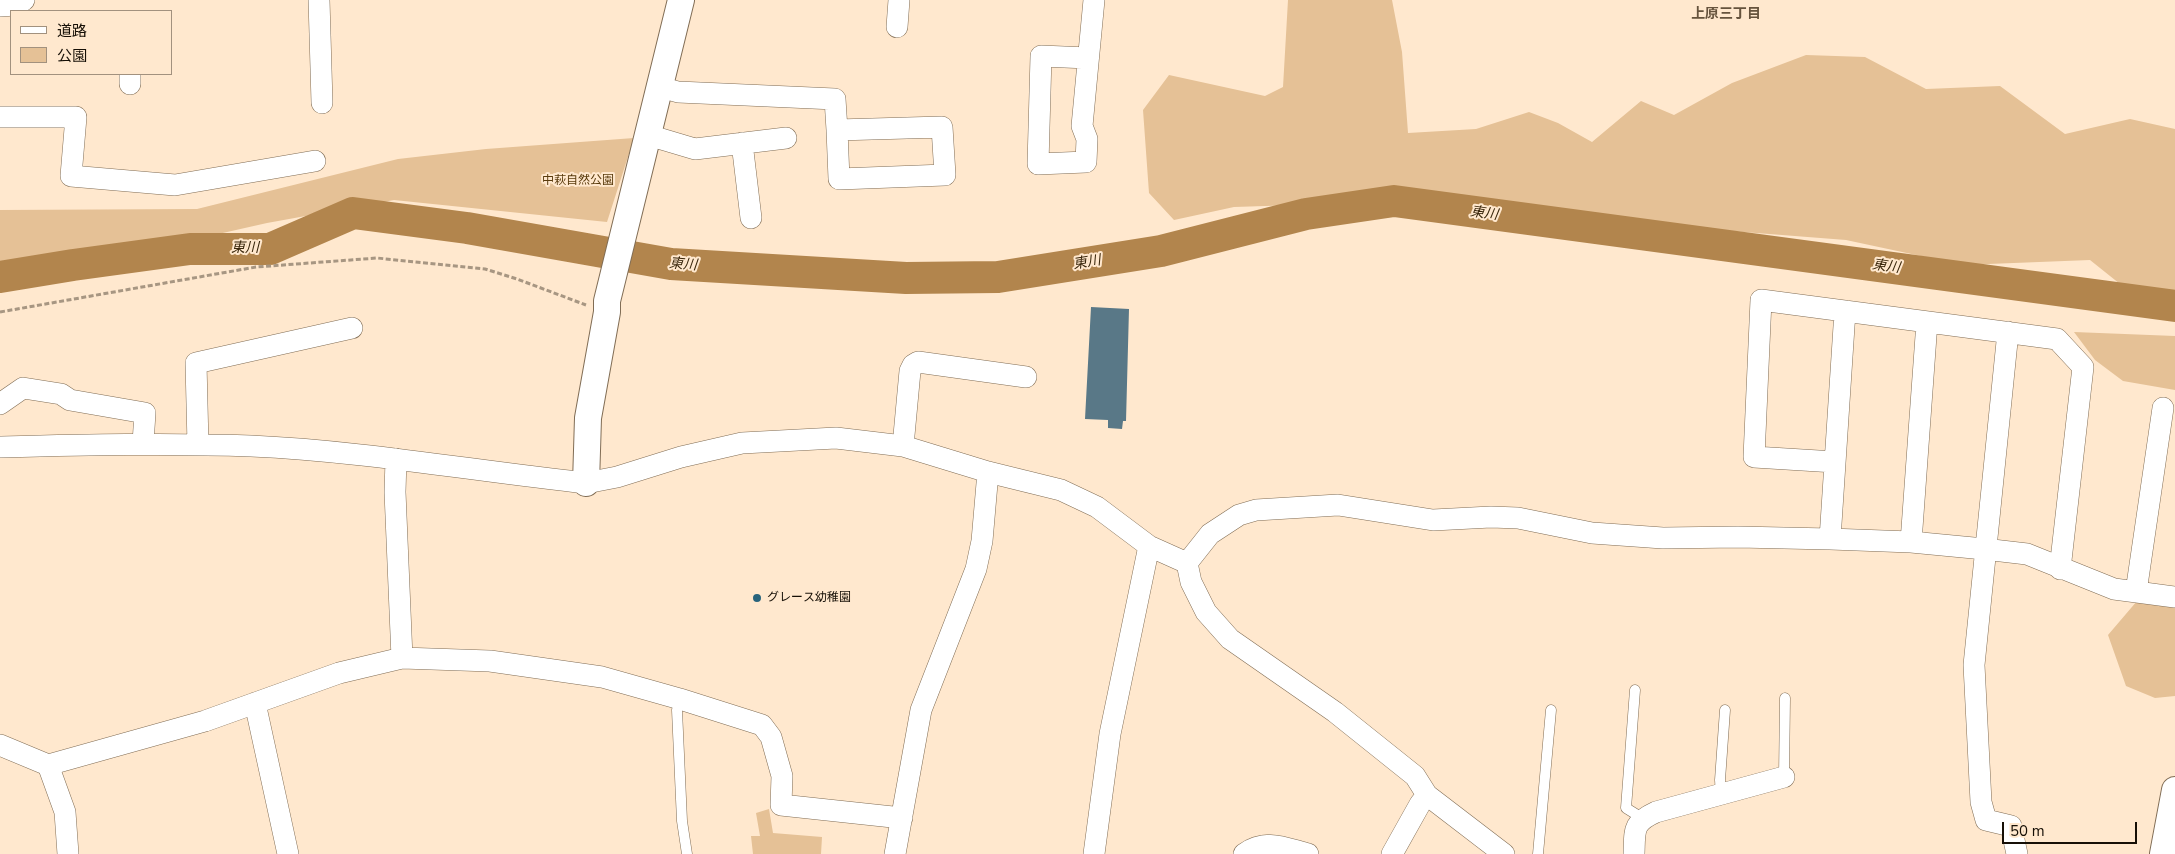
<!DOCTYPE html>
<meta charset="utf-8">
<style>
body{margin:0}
#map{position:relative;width:2175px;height:854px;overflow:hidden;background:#ffe8ce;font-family:"Nunito Sans","Noto Sans JP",sans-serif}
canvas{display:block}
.legend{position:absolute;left:10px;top:10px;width:162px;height:65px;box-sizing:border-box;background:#ffe8ce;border:1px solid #a2917e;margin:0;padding:6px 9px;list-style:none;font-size:15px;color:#160f06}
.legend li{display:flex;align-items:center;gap:10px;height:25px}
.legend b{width:25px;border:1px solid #a2917e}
.scale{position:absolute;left:2002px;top:822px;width:135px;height:22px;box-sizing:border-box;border:2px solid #160f06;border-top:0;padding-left:6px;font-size:15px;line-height:18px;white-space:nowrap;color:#160f06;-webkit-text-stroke:4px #ffe8ce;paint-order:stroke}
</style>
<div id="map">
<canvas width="2175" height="854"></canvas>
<ul class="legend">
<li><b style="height:6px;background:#fff"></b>道路</li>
<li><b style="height:14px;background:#e5c196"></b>公園</li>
</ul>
<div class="scale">50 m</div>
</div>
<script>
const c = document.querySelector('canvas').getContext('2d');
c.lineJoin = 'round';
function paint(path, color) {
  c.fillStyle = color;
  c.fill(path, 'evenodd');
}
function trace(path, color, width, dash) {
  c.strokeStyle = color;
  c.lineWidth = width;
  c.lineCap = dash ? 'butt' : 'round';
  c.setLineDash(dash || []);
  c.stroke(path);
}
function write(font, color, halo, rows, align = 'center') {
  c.font = font + ' "Nunito Sans","Noto Sans JP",sans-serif';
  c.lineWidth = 4;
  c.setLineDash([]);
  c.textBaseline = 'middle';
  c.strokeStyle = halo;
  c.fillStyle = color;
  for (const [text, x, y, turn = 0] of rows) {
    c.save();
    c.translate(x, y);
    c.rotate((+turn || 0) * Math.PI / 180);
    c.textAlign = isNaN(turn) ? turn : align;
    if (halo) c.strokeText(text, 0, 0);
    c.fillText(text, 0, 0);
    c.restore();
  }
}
paint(new Path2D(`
 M1288,0H1392L1402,52L1408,133L1476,129L1529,112L1558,123L1592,142L1641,101L1674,115L1732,83L1806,55L1865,57L1926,89L2000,86L2065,134L2130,119L2175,129V290L2130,292L2090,260L1963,265L1846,240L1718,230L1590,214L1454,200L1234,207L1174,220L1149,193L1143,110L1169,75L1265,96L1283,87Z
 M634,138L607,222L394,200L267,223L143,251L0,266V210L197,209L398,159L486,149Z
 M2074,332L2175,336V390L2123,381L2095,360Z
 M2143,594L2175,598V696L2155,698L2126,686L2108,635Z
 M769,809L773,833L822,837L821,854H753L751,836H760L756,813Z`), '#e5c196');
trace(new Path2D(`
 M0,277L73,265L190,249H270L353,213L467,228L671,264L906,278L998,277L1161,251L1306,214L1394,201L2175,306`), '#b2854d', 32);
paint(new Path2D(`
 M1091,307L1129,309L1126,421H1123L1122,429L1108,428V420L1085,419Z`), '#597887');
const service = new Path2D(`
 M1635,690L1626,808L1642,818
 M680,699L677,710L682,821L687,854
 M1784,777L1785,698
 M1721,795L1720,780L1725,710
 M1538,854L1551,710`);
const minor = new Path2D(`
 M319,0L322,103
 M0,6L16,5L24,0
 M897,27L899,0
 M1088,58L1041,56L1038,164L1086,162L1087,139L1082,126L1094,0
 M130,74V84
 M660,87L678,92L835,99L837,130L942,127L945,175L839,179L837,130
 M0,117H76L71,176L175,185L315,161
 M648,135L695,149L786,138
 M742,143L751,218
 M2008,332L1974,665L1981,802L1986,820L2011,826L2017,854
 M0,404L23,388L61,394L70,400L145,413L143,443
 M198,445L196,363L352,328
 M903,446L910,371L913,365L918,362L1026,377
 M0,447C84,445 167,443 251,446C363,451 474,471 586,483L617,477L681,457L742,443L836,438L903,446L988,472L1061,490L1097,507L1149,546L1187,563L1191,582L1206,612L1230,639L1335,712L1415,776L1427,795L1504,854
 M396,459L395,492L402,658
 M1835,462L1754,457L1761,300L2057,339L2083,367L2060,569
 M1830,539L1845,311
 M1911,542L1927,322
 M1187,563L1210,534L1239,515L1256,510L1338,505L1433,520L1491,517L1518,518L1592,533L1663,538L1738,537L1830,539L1911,542L1984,549L2027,554L2114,589L2175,597
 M2136,592L2163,408
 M255,703L288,854
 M0,745L48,765L205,721L339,673L402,658L490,661L602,677L680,699L762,725L771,737L782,776L781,805L902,818
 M48,765L65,812L68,854
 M895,854L921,710L976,569L982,541L988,472
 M1094,854L1110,734L1149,546
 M1244,854C1266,838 1285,848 1308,854
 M1392,854L1420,804L1427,795
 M1634,854C1635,830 1632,823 1656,812L1784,777`);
const tertiary = new Path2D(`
 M586,483L588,418L607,312V301L681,0
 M2163,854L2175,790`);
trace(service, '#816d55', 11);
trace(minor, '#816d55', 22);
trace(tertiary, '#816d55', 28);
trace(new Path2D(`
 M0,312L256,267L377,258L485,269L517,279L586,305`), '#a79682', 3, [5, 2.5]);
trace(service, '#fff', 10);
trace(minor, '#fff', 21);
trace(tertiary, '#fff', 26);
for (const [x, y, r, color] of [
 [757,598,5,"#28637c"]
]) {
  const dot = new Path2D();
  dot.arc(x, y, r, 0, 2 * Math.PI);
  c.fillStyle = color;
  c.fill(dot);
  trace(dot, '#ffe8ce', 2);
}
write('12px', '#5a3b0d', '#ffe8ce', [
 ["中萩自然公園",578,181]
]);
write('12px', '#160f06', '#ffe8ce', [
 ["グレース幼稚園",767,598]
], 'left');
write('bold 14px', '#66533d', '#ffe8ce', [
 ["上原三丁目",1726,15]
]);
write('italic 14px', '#38250a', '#ffe8ce', [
 ["東川",1484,214,8],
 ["東川",245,249],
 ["東川",1087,263,-9],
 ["東川",683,265,5],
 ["東川",1886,267,8]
]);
</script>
